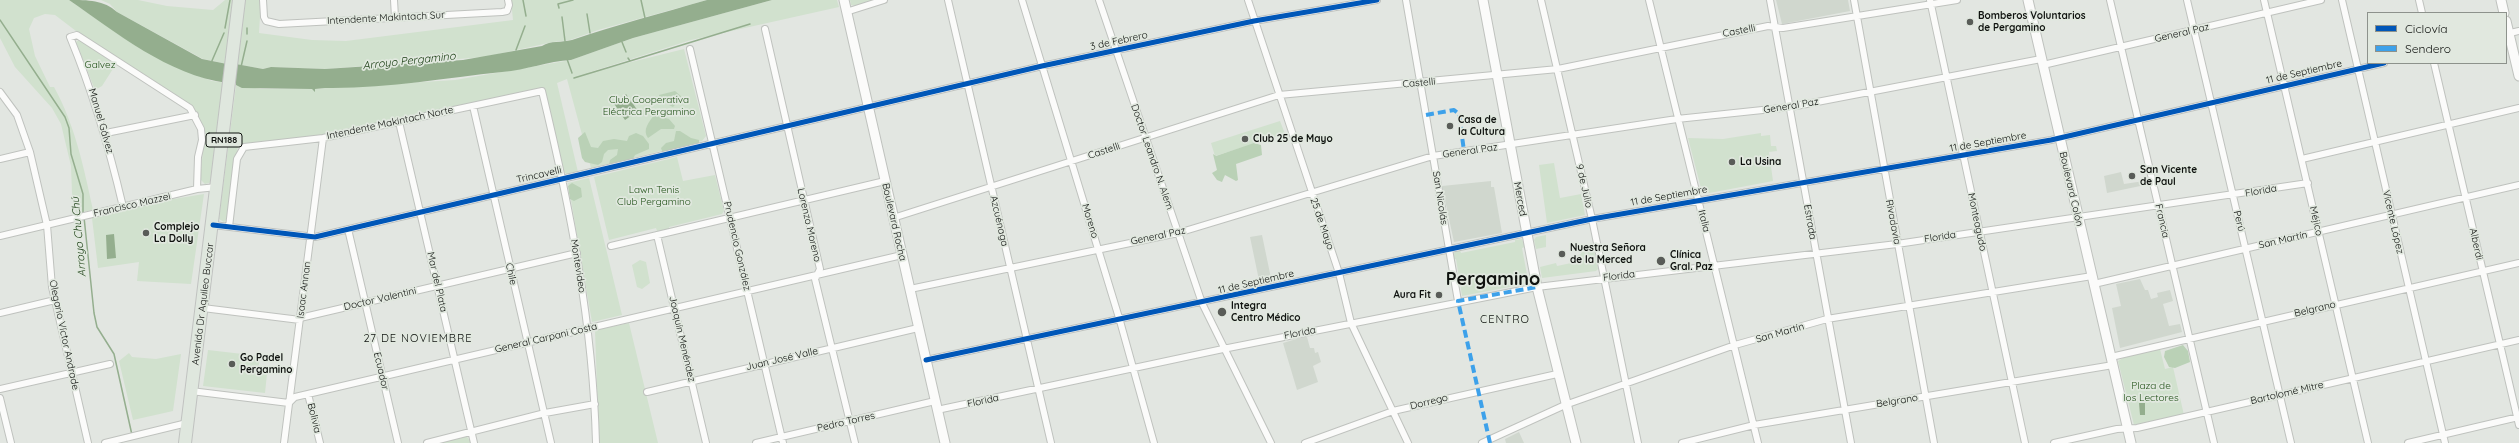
<!DOCTYPE html>
<meta charset="utf-8">
<style>
body{margin:0}
#map{position:relative;width:2519px;height:443px;overflow:hidden;background:#e2e6e1;font-family:Quicksand,sans-serif}
canvas{display:block}
.legend{position:absolute;left:2367px;top:12px;width:140px;height:52px;box-sizing:border-box;background:#e1e8df;border:1px solid #8d928c;margin:0;padding:5px 7px;list-style:none;font-size:12px;color:#0f120f}
.legend li{display:flex;align-items:center;gap:8px;height:20px}
.legend b{width:20px;border:1px solid #8d928c}
</style>
<div id="map">
<canvas width="2519" height="443"></canvas>
<ul class="legend">
<li><b style="height:5px;background:#0057b8"></b>Ciclovía</li>
<li><b style="height:5px;background:#3da1ea"></b>Sendero</li>
</ul>
</div>
<script>
const c = document.querySelector('canvas').getContext('2d');
c.lineJoin = 'round';
function paint(path, color) {
  c.fillStyle = color;
  c.fill(path, 'evenodd');
}
function trace(path, color, width, dash) {
  c.strokeStyle = color;
  c.lineWidth = width;
  c.lineCap = dash ? 'butt' : 'round';
  c.setLineDash(dash || []);
  c.stroke(path);
}
function write(font, color, halo, rows, align = 'center') {
  c.font = font + ' Quicksand,sans-serif';
  c.lineWidth = 3.5;
  c.setLineDash([]);
  c.textBaseline = 'middle';
  c.strokeStyle = halo;
  c.fillStyle = color;
  for (const [text, x, y, turn = 0] of rows) {
    c.save();
    c.translate(x, y);
    c.rotate((+turn || 0) * Math.PI / 180);
    c.textAlign = isNaN(turn) ? turn : align;
    if (halo) c.strokeText(text, 0, 0);
    c.fillText(text, 0, 0);
    c.restore();
  }
}
paint(new Path2D(`
 M1776,0H1848L1850,11L1782,24Z
 M2121,172L2124,184L2144,181L2145,185L2107,193L2104,176Z
 M1491,181V187H1494L1502,233L1454,242L1442,186Z
 M1262,235L1272,283L1260,285L1250,237Z
 M2140,279L2145,290H2148L2151,299L2158,297L2157,293L2170,290L2173,301L2163,304L2169,326L2180,324L2182,332L2120,348L2112,308L2121,306L2116,284Z
 M1303,337H1307L1310,348H1314L1315,353L1318,352L1321,362L1313,366L1318,382L1297,390L1283,343Z
 M1519,432L1524,443H1506L1505,439Z`), '#d0d7ce');
paint(new Path2D(`
 M0,0H69L139,48L189,72L212,81L227,83L212,182L205,184L200,179C204,145 208,123 181,98L76,31L55,15L45,14L34,18L29,29L35,56L50,87H54C75,125 84,168 93,210L76,213L72,193L71,166L61,124L52,108L15,67L0,38Z
 M101,0H138L167,6L213,10L225,0H236L227,64L203,59L117,12L110,4Z
 M245,0H261L259,33L312,40L346,41L513,20L511,0H707L598,30L570,40L553,42L485,57L325,69L271,67L263,69L236,64Z
 M772,0H837L839,7L691,40L587,73L684,49L706,136L702,141L591,168L567,79L557,83L578,172L568,175L564,172L544,89L323,136L238,145L229,217L224,222L219,219L236,85L261,89H312L315,91V89L325,88L455,80L571,60L633,38Z
 M850,0H874L857,6L851,5Z
 M79,40L118,61L102,86L95,90L76,42Z
 M1280,121L1285,134L1215,156L1211,143Z
 M1761,133V136L1770,135L1771,146H1776L1777,151L1769,152L1773,181L1704,194L1702,192L1688,138L1723,139Z
 M677,157L683,181L715,175L724,211L722,214L669,227V229L657,231L656,228L609,240L594,177Z
 M1554,163L1560,198L1581,194L1585,215L1547,223L1539,165Z
 M589,178L622,315L592,322L568,183Z
 M204,194L191,284L137,281L139,262L98,268L92,218L155,202Z
 M1546,235V247L1536,249L1534,240L1536,237Z
 M1522,239L1525,247L1522,248L1528,280L1531,279L1528,286L1526,287L1525,284L1462,296L1456,259L1453,260L1452,256L1455,252L1460,250L1461,253L1515,242V240Z
 M1593,245L1598,269L1596,271L1542,278L1540,267L1556,263L1557,266L1576,262L1575,256L1581,254L1580,248Z
 M640,260L646,262L650,283L642,289L637,287L632,265Z
 M629,323L658,443H599L595,330Z
 M2160,349L2165,369L2173,367L2184,415L2134,425L2118,361L2123,358Z
 M208,350L260,356L258,373L267,374L265,393L203,386Z
 M129,353L132,357L156,359L181,354L173,411L133,420L119,361Z
 M467,437L472,443H440L465,437Z`), '#d1e1ce');
paint(new Path2D(`
 M675,91L682,97L673,107L659,100V95Z
 M654,115L669,119L675,126L674,129H661L648,138C642,130 649,122 654,115Z
 M676,131H680L691,138L699,140V145L663,154L661,148L666,143L674,141Z
 M585,132L591,147L598,148L603,141L614,139L627,141L629,136L636,133L643,136L649,144V149L635,155L633,159L609,165L610,160L617,155L618,149L608,150L604,154L602,162L598,165L585,162L582,158L578,138Z
 M1254,143L1261,145L1262,155L1236,164L1238,180L1236,181L1225,175L1222,182L1217,180L1212,173L1217,170L1213,154L1216,156Z
 M572,183L581,188L582,197L574,201L570,199L568,186Z
 M2183,345L2188,351L2190,362L2175,368L2169,367L2164,357L2165,351Z`), '#bad1b6');
paint(new Path2D(`
 M69,0C88,0 104,0 117,12L202,59L227,64V83C168,75 117,33 69,0Z
 M707,0H772L633,38L571,60C548,61 527,70 502,72C444,78 385,89 325,88L315,89V92L312,89L242,88L236,85V64L263,69L271,67L325,69L463,60L542,46C551,40 561,43 572,40C616,25 662,13 707,0Z
 M626,94L638,111L625,120L613,102Z
 M114,234L116,258L107,259L106,235Z
 M2139,403H2145V415H2140Z`), '#94ae8e');
trace(new Path2D(`
 M523,0L526,16
 M641,0L645,18
 M559,8L558,4L573,0
 M587,14L590,33
 M562,17L565,41
 M0,20L65,117L69,128L71,154L83,194V213
 M225,28L230,0
 M247,34V28
 M622,42L626,52
 M516,50L525,26
 M628,58L630,61L750,24
 M567,59L572,73
 M211,63L224,33
 M241,67L247,41
 M574,78L630,61
 M84,217L94,313L97,327L114,354L132,435`), '#94ae8e', 1.5);
const street = new Path2D(`
 M263,0L264,17L266,21L279,24L502,12L507,11L509,5L508,0
 M394,0L395,17
 M948,0L1051,443
 M1022,0L1120,321L1154,443
 M1099,0L1202,303L1271,443
 M1248,0L1339,273L1351,323L1408,443
 M1406,0L1458,301
 M1541,0L1592,219L1638,443
 M1649,0L1758,443
 M1770,0L1851,443
 M1854,0L1934,443
 M1930,0L2025,443
 M2110,0L2214,443
 M2187,0L2291,443
 M2264,0L2368,443
 M2342,0L2445,443
 M2419,0L2422,13
 M846,12L884,0
 M765,29L820,269L815,279L855,443
 M2506,34L2519,31
 M690,49L783,443
 M2434,63L2519,425
 M2043,65L2321,0
 M0,92L17,115L30,152L47,225L52,287L88,443
 M473,106L551,443
 M399,122L474,443
 M106,133L195,115
 M0,159L30,152
 M2302,159L2519,108
 M123,207C109,147 94,95 70,37L77,35L190,108L201,129L202,140L198,157L197,189
 M893,218L1279,95L1558,69L1768,26L1783,28L1957,0
 M213,225L315,237L1042,66L1254,21L1377,0
 M229,227L237,159L244,147L323,138L542,91C570,207 593,323 596,443
 M348,229L398,443
 M657,235L706,443
 M0,236L197,189L217,187
 M611,246L885,181
 M2094,284L2519,185
 M910,289L1178,233L1433,156L1677,119L1791,107L2041,59
 M203,308L300,320
 M0,313L55,300
 M300,318L577,253
 M2111,357L2519,263
 M926,360L1592,219L2051,140L2384,63
 M0,389L110,364
 M191,391L289,403
 M647,392L918,328
 M308,394L320,443
 M0,398L11,443
 M289,403L295,397L902,255
 M937,410L1223,349L1537,287L1897,244L2308,183
 M105,443L187,423
 M284,443L323,138
 M427,443L545,413L595,404
 M756,443L935,401
 M1305,443L1393,411L1557,374
 M1482,443L1565,405L1735,345L1827,319L2092,276
 M1682,443L1754,425L2113,365
 M2054,443L2117,429L2137,428L2519,340
 M2408,443L2519,417`);
const secondary = new Path2D(`
 M844,0L945,443
 M1483,0L1537,287L1576,443
 M2028,0L2131,443
 M2501,0L2504,13
 M2506,21L2519,76`);
const highway = new Path2D(`
 M185,443L239,0`);
trace(street, '#bfc2be', 8);
trace(secondary, '#bfc2be', 11);
trace(highway, '#c0c2c0', 14);
trace(street, '#fbfbfa', 6);
trace(secondary, '#fbfbfa', 9);
trace(highway, '#dfe7de', 12);
trace(new Path2D(`
 M1426,115L1454,110L1459,114L1464,151
 M1490,443L1458,301L1537,287`), '#3da1ea', 4, [8, 4]);
trace(new Path2D(`
 M213,225L315,237L1042,66L1254,21L1377,0
 M926,360L1592,219L2051,140L2384,63`), '#0057b8', 5);
for (const [x, y, r, color] of [
 [1970,22,4,"#595c58"],
 [1450,126,4,"#595c58"],
 [1245,139,4,"#595c58"],
 [1732,162,4,"#595c58"],
 [2132,176,4,"#595c58"],
 [146,233,4,"#595c58"],
 [1562,254,4,"#595c58"],
 [1661,261,5,"#595c58"],
 [1439,295,4,"#595c58"],
 [1222,312,5,"#595c58"],
 [232,364,4,"#595c58"]
]) {
  const dot = new Path2D();
  dot.arc(x, y, r, 0, 2 * Math.PI);
  c.fillStyle = color;
  c.fill(dot);
  trace(dot, '#e1e8df', 1.5);
}
for (const [x, y, w] of [
 [224,140,36]
]) {
  const box = new Path2D();
  box.roundRect(x - w / 2, y - 7, w, 14, 3);
  c.fillStyle = '#e1e8df';
  c.fill(box);
  trace(box, '#0f120f', 1);
}
write('bold 9px', '#0f120f', null, [
 ["RN188",224,140]
]);
write('bold 10px', '#0f120f', '#e1e8df', [
 ["Bomberos Voluntarios",1978,16],
 ["de Pergamino",1978,28],
 ["Casa de",1458,120],
 ["la Cultura",1458,132],
 ["Club 25 de Mayo",1253,139],
 ["La Usina",1740,162],
 ["San Vicente",2140,170],
 ["de Paul",2140,182],
 ["Complejo",154,227],
 ["La Dolly",154,239],
 ["Nuestra Señora",1570,248],
 ["de la Merced",1570,260],
 ["Clínica",1670,255],
 ["Gral. Paz",1670,267],
 ["Aura Fit",1431,295,"right"],
 ["Integra",1231,306],
 ["Centro Médico",1231,318],
 ["Go Padel",240,358],
 ["Pergamino",240,370]
], 'left');
write('10px', '#0f120f', '#e1e8df', [
 ["Intendente Makintach Sur",386,18,-3],
 ["Castelli",1739,31,-11],
 ["General Paz",2182,33,-13],
 ["3 de Febrero",1119,41,-12],
 ["11 de Septiembre",2304,72,-13],
 ["Castelli",1419,83,-5],
 ["General Paz",1791,106,-9],
 ["Manuel Gálvez",101,121,74],
 ["Intendente Makintach Norte",390,123,-12],
 ["11 de Septiembre",1988,142,-10],
 ["Castelli",1104,151,-18],
 ["General Paz",1470,151,-8],
 ["Doctor Leandro N. Alem",1152,157,71],
 ["Trincavelli",539,175,-13],
 ["9 de Julio",1584,186,77],
 ["Boulevard Colón",2071,189,77],
 ["Florida",2261,191,-10],
 ["11 de Septiembre",1669,196,-10],
 ["San Nicolás",1440,198,81],
 ["Merced",1520,199,80],
 ["Francisco Mazzei",132,205,-13],
 ["Azcuénaga",999,221,77],
 ["Moreno",1090,221,73],
 ["Italia",1704,221,76],
 ["Francia",2162,221,77],
 ["Perú",2239,221,76],
 ["Méjico",2316,221,77],
 ["Boulevard Rocha",894,222,77],
 ["Estrada",1810,222,80],
 ["Rivadavia",1893,222,79],
 ["Monteagudo",1977,222,78],
 ["Vicente López",2393,222,77],
 ["25 de Mayo",1322,224,71],
 ["Lorenzo Moreno",809,225,77],
 ["General Paz",1158,236,-12],
 ["Florida",1940,237,-9],
 ["San Martín",2283,240,-13],
 ["Alberdi",2476,244,77],
 ["Prudencio González",737,246,77],
 ["Montevideo",578,266,81],
 ["Chile",511,274,78],
 ["Florida",1619,276,-7],
 ["Mar del Plata",437,282,77],
 ["11 de Septiembre",1256,282,-13],
 ["Isaac Annan",304,290,-83],
 ["Doctor Valentini",380,299,-13],
 ["Avenida Dr Aquileo Buccar",203,304,-83],
 ["Belgrano",2315,309,-13],
 ["Florida",1300,333,-11],
 ["San Martín",1780,333,-16],
 ["Olegario Víctor Andrade",64,335,78],
 ["General Carpani Costa",546,338,-13],
 ["Joaquín Menéndez",682,339,77],
 ["Juan José Valle",782,359,-13],
 ["Ecuador",381,371,77],
 ["Bartolomé Mitre",2287,393,-13],
 ["Florida",983,401,-12],
 ["Belgrano",1897,401,-9],
 ["Dorrego",1429,402,-14],
 ["Bolivia",314,418,76],
 ["Pedro Torres",846,422,-13]
]);
write('10px', '#1f5016', '#e1e8df', [
 ["Galvez",100,65],
 ["Club Cooperativa",649,100],
 ["Eléctrica Pergamino",649,112],
 ["Lawn Tenis",654,190],
 ["Club Pergamino",654,202],
 ["Plaza de",2151,386],
 ["los Lectores",2151,398]
]);
write('italic 11px', '#12370b', '#e1e8df', [
 ["Arroyo Pergamino",409,61,-6],
 ["Arroyo Chu Chú",79,237,-95]
]);
c.letterSpacing = '1px';
write('11px', '#0f120f', '#e1e8df', [
 ["CENTRO",1505,320],
 ["27 DE NOVIEMBRE",418,339]
]);
c.letterSpacing = '0px';
write('bold 18px', '#0f120f', '#e1e8df', [
 ["Pergamino",1493,280]
]);
</script>
